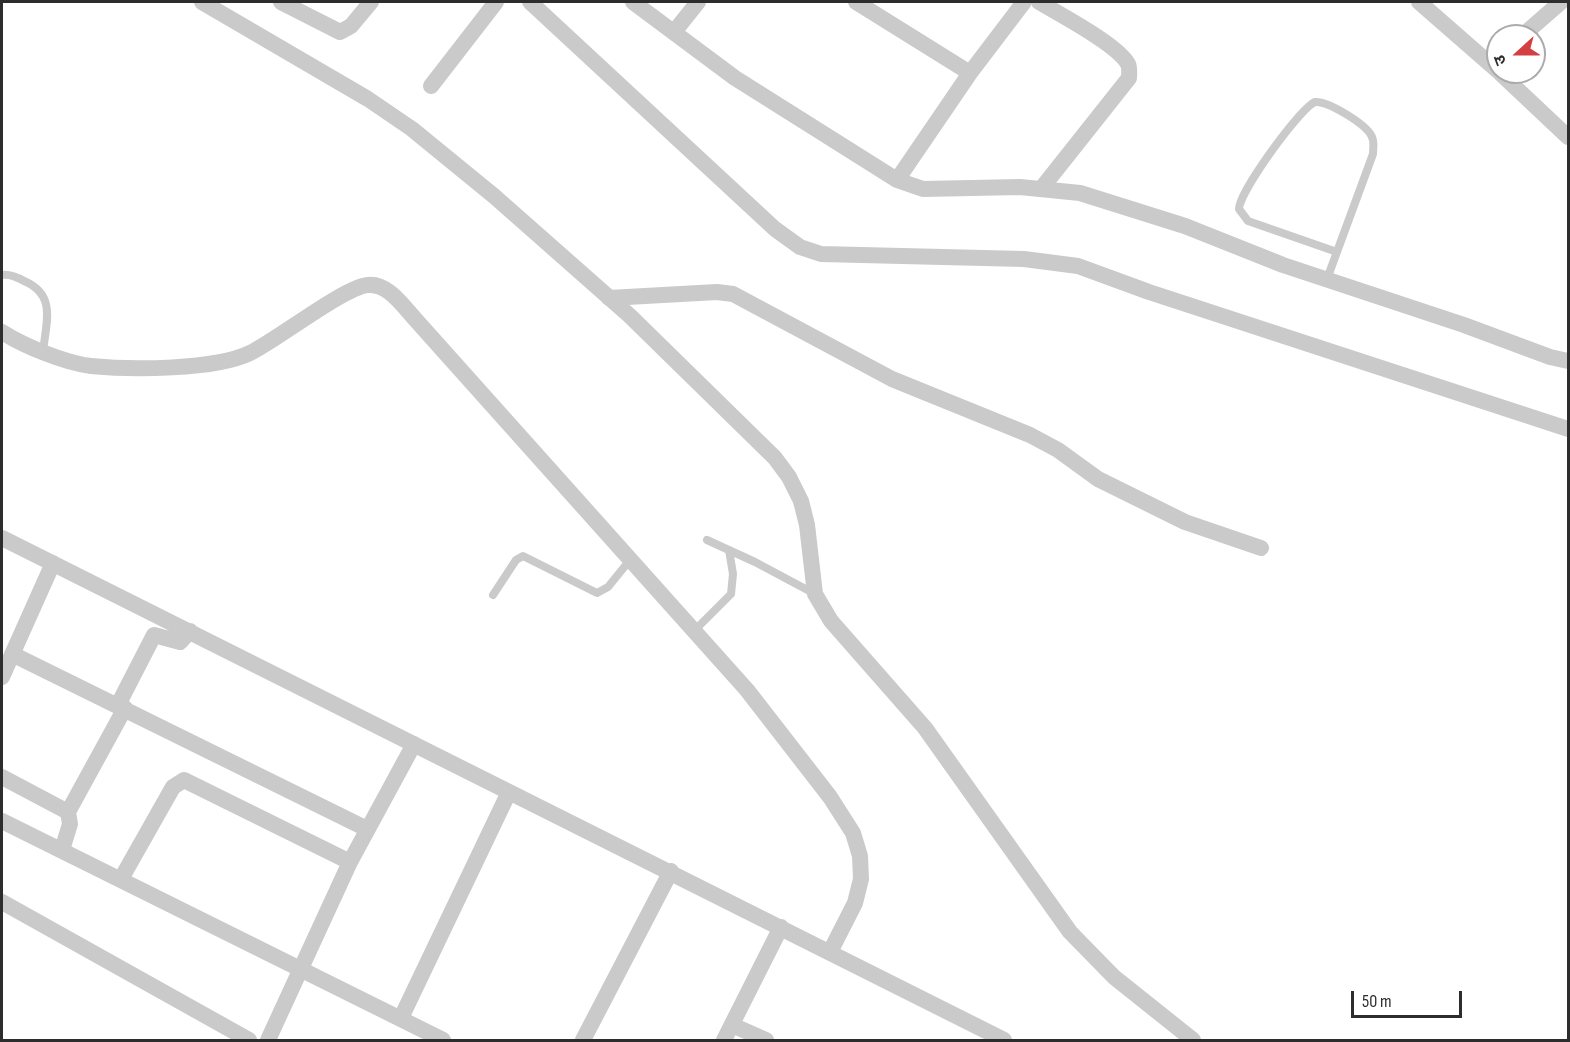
<!DOCTYPE html>
<meta charset="utf-8">
<style>
body{margin:0}
#map{position:relative;width:1570px;height:1042px;overflow:hidden;background:#fff;font-family:"Sofia Sans Condensed","Noto Sans Devanagari",sans-serif}
canvas{display:block}
.frame{position:absolute;inset:0;border:3px solid #2d2d2d;pointer-events:none}
.north{position:absolute;left:1486px;top:24px;width:60px;height:60px;box-sizing:border-box;background:#fff;border:2px solid #ababab;border-radius:50%;rotate:249deg;font-size:16px;font-weight:700;line-height:24px;text-align:center;color:#2d2d2d}
.north::after{content:'';display:block;margin:auto;width:21px;height:27px;background:#d34041;clip-path:polygon(50% 0,100% 100%,50% 72%,0 100%)}
.scale{position:absolute;left:1351px;top:991px;width:111px;height:27px;box-sizing:border-box;border:3px solid #2d2d2d;border-top:0;padding-left:8px;font-size:18px;line-height:21px;white-space:nowrap;color:#2d2d2d;-webkit-text-stroke:4px #fff;paint-order:stroke}
</style>
<div id="map">
<canvas width="1570" height="1042"></canvas>
<div class="frame"></div>
<div class="north">उ</div>
<div class="scale">50 m</div>
</div>
<script>
const c = document.querySelector('canvas').getContext('2d');
c.lineJoin = 'round';
function trace(path, color, width, dash) {
  c.strokeStyle = color;
  c.lineWidth = width;
  c.lineCap = dash ? 'butt' : 'round';
  c.setLineDash(dash || []);
  c.stroke(path);
}
trace(new Path2D(`
 M2,275C10,274 17,277 24,281C57,295 46,322 43,352
 M1327,279L1373,154C1373,147 1375,141 1371,135C1364,123 1328,101 1315,102C1300,108 1239,192 1239,209L1248,221L1337,252
 M707,540L755,562L815,594
 M493,595L516,560L523,556L597,593L608,587L630,560
 M694,631L731,594L733,574L729,550`), '#cacaca', 8);
trace(new Path2D(`
 M202,2L368,99L412,129L494,196L630,316L775,458L789,477L801,501L807,525L815,594L831,621L925,728L1070,932L1114,977L1193,1040
 M281,2L340,32L351,26L371,2
 M530,2L775,229L800,247L821,254L1024,259L1078,266L1149,292L1568,429
 M633,2L735,78L897,180L923,189L1020,187L1080,193L1185,226L1283,265L1464,325L1550,357L1568,361
 M856,2L970,73
 M1039,2C1059,14 1118,45 1128,64C1130,68 1129,73 1129,78L1041,189
 M1419,2L1498,71
 M674,32L698,2
 M1522,36L1561,2
 M1499,72L1568,137
 M431,86L496,2
 M897,180L970,73L1024,2
 M609,298L717,292L733,294L892,379L1030,435L1058,450L1098,479L1185,522L1261,548
 M2,332C24,346 65,363 91,366C131,370 215,370 250,353C277,340 344,287 368,285C388,283 403,306 415,319L747,690L830,797L853,833L860,856L861,879L855,903L830,952
 M2,538L1004,1040
 M12,654L367,829
 M2,677L53,563
 M118,705L154,635L180,642L190,631
 M2,777L68,812L70,824L62,850
 M68,812L125,708
 M2,821L443,1040
 M121,879L173,787L184,780L350,862
 M2,902L249,1040
 M401,1018L509,792
 M732,1025L766,1040
 M268,1040L350,862L414,744
 M583,1040L671,871
 M724,1040L781,927`), '#cacaca', 16);
</script>
